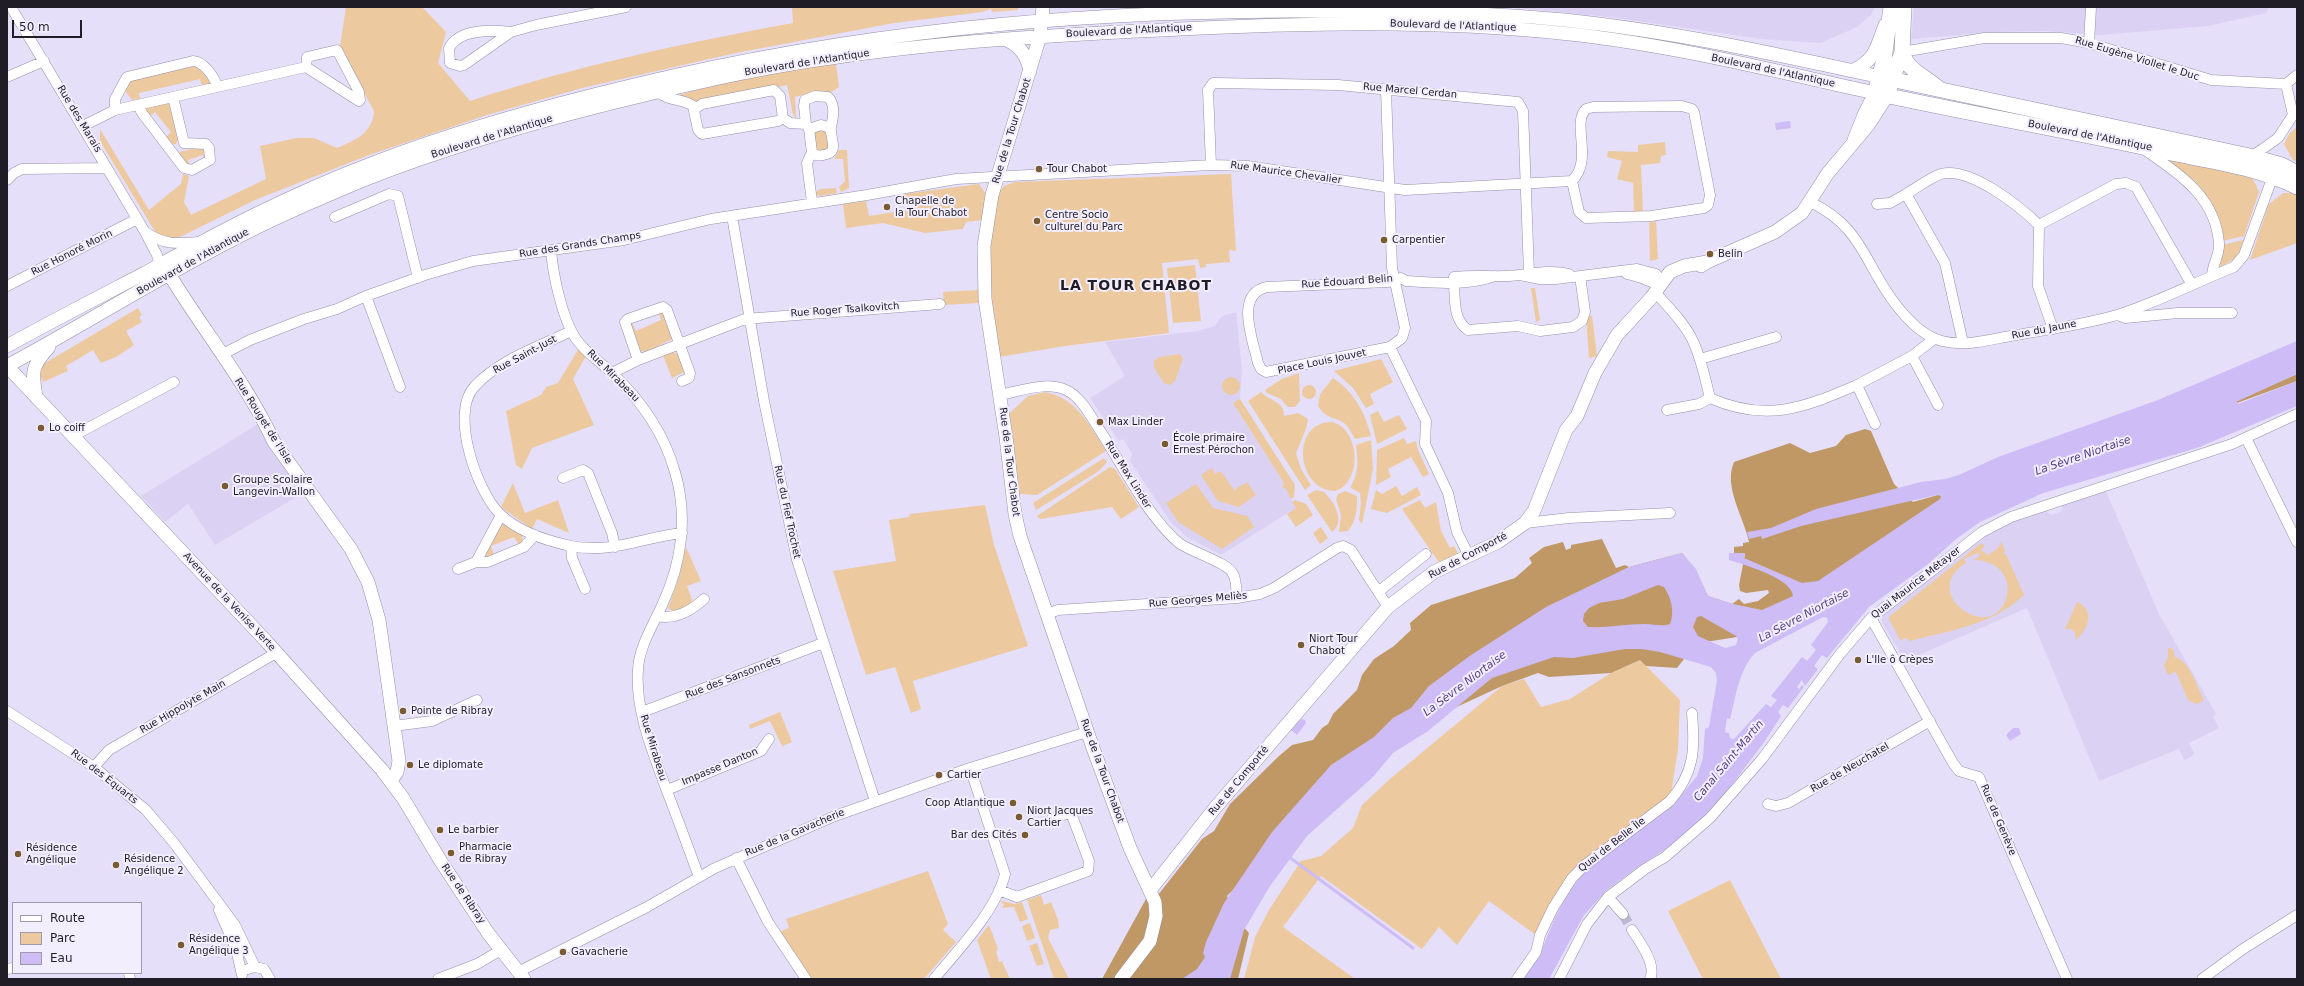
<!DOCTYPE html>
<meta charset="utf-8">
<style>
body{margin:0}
#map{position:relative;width:2304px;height:986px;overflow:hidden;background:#e6dff9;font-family:"DejaVu Sans",sans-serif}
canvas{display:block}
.frame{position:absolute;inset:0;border:8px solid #201d27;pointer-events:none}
.legend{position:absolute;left:12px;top:902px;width:130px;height:72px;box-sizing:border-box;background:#f2eefe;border:1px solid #9e9aa8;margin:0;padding:5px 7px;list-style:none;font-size:12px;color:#201d27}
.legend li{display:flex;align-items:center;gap:8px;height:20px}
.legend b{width:20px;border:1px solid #9e9aa8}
.scale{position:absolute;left:12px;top:20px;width:70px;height:18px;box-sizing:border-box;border:2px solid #201d27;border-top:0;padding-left:5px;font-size:12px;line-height:14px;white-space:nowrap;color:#201d27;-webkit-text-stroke:3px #f2eefe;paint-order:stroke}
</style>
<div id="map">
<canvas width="2304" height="986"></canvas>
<div class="frame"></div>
<ul class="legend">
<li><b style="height:5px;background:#fff"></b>Route</li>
<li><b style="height:11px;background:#ecc99f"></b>Parc</li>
<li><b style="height:11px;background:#cdbcf6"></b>Eau</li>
</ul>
<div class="scale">50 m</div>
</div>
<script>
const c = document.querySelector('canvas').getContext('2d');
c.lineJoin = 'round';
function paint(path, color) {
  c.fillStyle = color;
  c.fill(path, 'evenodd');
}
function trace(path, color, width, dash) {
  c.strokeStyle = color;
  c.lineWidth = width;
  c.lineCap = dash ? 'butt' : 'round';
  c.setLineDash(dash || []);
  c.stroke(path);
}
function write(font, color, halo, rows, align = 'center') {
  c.font = font + ' "DejaVu Sans",sans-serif';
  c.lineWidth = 4;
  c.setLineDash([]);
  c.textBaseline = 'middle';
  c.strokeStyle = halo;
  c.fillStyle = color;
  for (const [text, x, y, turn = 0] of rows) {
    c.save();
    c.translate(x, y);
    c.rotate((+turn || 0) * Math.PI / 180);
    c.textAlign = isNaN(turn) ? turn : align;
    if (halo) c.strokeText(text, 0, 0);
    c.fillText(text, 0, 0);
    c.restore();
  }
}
paint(new Path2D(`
 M1505,7H1875L1871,15L1857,27L1821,43L1761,39L1610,17Z
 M1914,7H2269L2266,13L2208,26L2101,35L2047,31L1996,32L1911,39Z
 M1236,312L1242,370L1240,399L1233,403L1281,478L1284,484L1282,487L1286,489L1296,508L1221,555L1187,537L1170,521L1130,461L1132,454L1128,447L1123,439L1119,441L1090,398L1125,376L1105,342L1198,331L1215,326L1222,316Z
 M258,424L300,495L215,545L188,504L165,522L141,496Z
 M2105,489L2159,614L2216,714L2213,716L2219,728L2189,743L2194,753L2191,757L2184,760L2179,749L2099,781L2027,608L1905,661L1882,622V614L1987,533L2003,524L2044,509L2051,515L2062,511V503Z`), '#dbd2f3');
paint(new Path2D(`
 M346,7H422L446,32L438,63L470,101C576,66 684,43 793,23L792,7H1018V10L992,12L991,9L982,12L894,23L731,54L582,88L487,115L369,155L255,200L182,236L171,239L156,233L100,141V129L149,210L181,184L183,174L189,176L184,202L191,215L266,179L260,146L296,138H314L337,148C354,141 373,133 374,111L340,47Z
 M836,64L839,87C826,98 810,92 795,97L796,119L793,114L787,85L696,105L673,97C726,80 781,72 836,64Z
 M196,65L210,79V85L202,87L200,79L139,93L140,99L132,100L123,88L126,81Z
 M169,102L178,139L176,144H172L166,137L171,132L155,112L150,116L145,107Z
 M2297,127V162L2293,160L2284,144L2289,134Z
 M826,129L830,145L825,152L815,150L813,132Z
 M1665,142L1666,155L1661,156L1660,163L1641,165L1643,212H1634L1633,183L1617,179L1622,161L1607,157L1608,151L1638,152V145Z
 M203,146L206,147V160L203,155L188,160L191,167L188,168L179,155L180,152Z
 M839,150H847L849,188L841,192L839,187L845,181L843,159H834Z
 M2161,157L2248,175L2253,179L2259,192L2244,236L2223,241L2206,195L2195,181Z
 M1231,174L1236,251L1229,250L1230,262L1206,264V267L1200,268L1198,259L1162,263L1169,333L1065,346L999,357L991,302L989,260L995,198L1004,186L1015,182Z
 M979,184L986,194L983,220L966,222L963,229L925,233L883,223L846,228L843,204L866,201L869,216L907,210L904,194Z
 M836,188L837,193L819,196L815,193L820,189Z
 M2283,193H2297V243L2250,260L2269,204Z
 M1656,221L1658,259L1650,261L1649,223Z
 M2243,240C2239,258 2233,261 2217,268L2222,245Z
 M1195,265L1201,321L1173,323L1167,268Z
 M1531,288H1535L1540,320L1536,322Z
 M978,290L979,303L944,305L943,292Z
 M138,308L142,315L139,317L142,322L126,331L134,345L116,357L101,363L93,350L66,366L68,371L43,382L39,373L42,365Z
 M658,311H662L672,339L646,352L640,351L628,324L631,321L636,331L661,320Z
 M1586,316H1592L1597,356L1589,358Z
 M579,348L586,356L573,379L594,425L532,448L522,469L516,465L506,411L541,395L546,387L558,383Z
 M673,352L681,356L686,368L684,372L672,378L663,355Z
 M1180,354L1183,359L1175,381L1170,385L1164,383L1154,368V361L1159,357Z
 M1381,359L1393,382L1370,394L1374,404L1366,408L1353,388L1334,371Z
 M1299,373L1300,401L1295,407H1288L1281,399L1267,393L1265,390L1282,379Z
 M1222 386a9 9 0 1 1 18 0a9 9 0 1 1-18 0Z
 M1333,378C1354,392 1365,412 1371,436L1355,439C1351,433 1350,428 1344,423C1333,416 1326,419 1318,406L1320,394Z
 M1302 392a7 7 0 1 1 14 0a7 7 0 1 1-14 0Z
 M1045,392C1077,398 1090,426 1106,451L1037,495L1020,494L1009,414L1028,396Z
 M1261,392C1269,401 1285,401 1284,416L1298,413L1308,419L1306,429L1296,453L1301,469L1311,485L1305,490L1248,401Z
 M1240,399L1295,485L1294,497L1291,499L1286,489L1282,487L1284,484L1281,478L1233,403Z
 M1378,411L1384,422L1399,415L1407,429L1377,444L1370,415Z
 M1332,422C1360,428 1363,483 1335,491C1297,491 1289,422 1332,422Z
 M1404,438L1407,444L1416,441L1418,450L1429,474L1423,477L1411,457L1388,469L1391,477L1376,485L1377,450Z
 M1371,440L1373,469L1362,524L1359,520L1361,504L1360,493L1351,488C1351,484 1354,481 1355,477C1359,466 1357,455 1356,445Z
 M1104,458L1107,462L1099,471L1036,510L1033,503Z
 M1110,467L1115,469L1139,507L1121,519L1112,507L1040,519L1037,516Z
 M1212,468L1215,474L1221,471L1234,490L1247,482L1256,495L1239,507L1218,501L1201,475Z
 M513,483L525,513L558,500L569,533L537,519L532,529L501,507Z
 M1196,484L1213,508L1247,516L1254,527L1222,549L1178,522L1166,503Z
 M1396,486L1402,496L1417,487L1421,495L1387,513L1371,509L1376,490L1382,494Z
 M1316,490L1324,492C1334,501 1346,522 1332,532L1307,495Z
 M1345,491L1357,496C1357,509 1357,520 1348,531L1339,532L1341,515L1336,499L1338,494Z
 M1295,500L1306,504L1313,515L1296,527L1287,514L1296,508L1292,502Z
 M1420,500L1425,508L1436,502L1441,531L1450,548L1454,546L1459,555L1440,564L1402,509Z
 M985,505L994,545L1028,646L913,681L921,709L911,713L895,667L866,675L833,571L896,561L889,520L909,517L910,514Z
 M505,523L522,535L523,543L519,545L514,537L491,546L494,555L488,558L484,552L499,524Z
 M1321,527L1328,538L1320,544L1313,533Z
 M2001,542L2005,550L2004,554H2006L2024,595C1993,625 1949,631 1909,641L1906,638L1900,640L1889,619L1890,616L1981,543L1985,546L1981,550L1988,555L1998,548ZM1978,553L1980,556L1974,560C1994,560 2011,573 2007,595C1995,648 1916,593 1966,563L1964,559Z
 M686,547L701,581L687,586L692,600L690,606L675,613L668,608L679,577Z
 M2077,602C2096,610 2088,630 2076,640L2075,633L2071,629H2065Z
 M2168,648L2173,649L2175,657C2190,661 2197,687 2204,700L2197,704L2188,700L2176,672L2168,675L2164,666L2168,657Z
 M1640,660L1680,700L1678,749L1671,794L1565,879L1536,935L1489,901L1457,945L1439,927L1422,949L1321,876L1283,927L1355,979H1244L1255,937L1269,910L1301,861L1321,856L1353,828L1362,805L1390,779L1502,686L1524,679L1541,707L1570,699L1611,673Z
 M780,712L792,742L782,746L770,721L750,729L749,725Z
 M928,871L948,924L943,930L956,942L924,979H812L779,932L789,928L786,919Z
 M1730,880L1781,979H1703L1668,911Z
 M1041,895L1044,905L1051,902L1058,920L1059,928L1050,930L1048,938L1069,979H1054L1027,900Z
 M1003,901L1014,904L1022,902L1028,919L1020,922L1014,907L1002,908L1004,904L1000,902Z
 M1030,923L1035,938L1027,941L1022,926Z
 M989,925L998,949L996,951L999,962L1002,961L1010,979H991L977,940Z
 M1037,943L1044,964L1037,966L1029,946Z`), '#ecc99f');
paint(new Path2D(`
 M2297,374V381L2237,403L2236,401Z
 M1865,429L1871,431L1894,484L1913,502L1945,493L1946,502L1743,636L1693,644L1684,659L1677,668L1646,666L1640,660L1611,673L1549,677L1538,673L1502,686L1409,729L1243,880L1227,896L1238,921L1249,933L1238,979H1126L1146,955L1158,895L1202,839L1214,831L1230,804L1279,756L1292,745L1313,740L1322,728L1328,724L1333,714L1357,690L1362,675L1374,659L1394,646L1411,630L1410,623L1431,605L1515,578L1532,563L1529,558L1544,547L1563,542L1566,550L1571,548V545L1602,539L1616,568L1625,565L1629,567L1682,553L1695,570L1708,596L1732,604L1739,599L1744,604L1758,601L1769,593L1768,590L1746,593L1740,591L1739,585L1745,554L1734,553V547L1743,546V543L1749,542C1744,517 1723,487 1734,462L1790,443L1810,453L1836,446L1846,435Z
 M1150,898C1154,933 1135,953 1116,979H1102L1146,899Z`), '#bf9866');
paint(new Path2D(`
 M1790,121L1791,128L1776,130L1775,123Z
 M2297,341V374L2236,402L2238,404L2297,381V406L2197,448L2043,493L1980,522L1956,539L1928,564L1869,607L1827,658L1822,655L1814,666L1818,669L1805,686L1802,680L1797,687L1799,689L1802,685L1804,687L1788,708L1783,705L1778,712L1781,716L1765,741L1718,803L1672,845L1635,869L1607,890L1584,915L1549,979H1522L1540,954L1554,920L1567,894L1582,875L1611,850L1678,799L1697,776L1703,758L1705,729L1709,727L1717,680L1716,673L1711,667L1660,652L1642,649H1625L1573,658L1554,657L1492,678L1428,731L1393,753L1373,777L1307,836L1270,886L1244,930L1230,979H1182L1197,969L1205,957L1203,953L1206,942L1224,903L1272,832L1331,765L1374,737L1393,718L1411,708L1429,686L1471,655L1546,607L1629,567L1682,553L1696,569L1708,596L1733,604L1762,610L1793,596C1792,578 1742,564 1729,560V553H1745L1744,558L1802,583L1818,581L1940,499L1941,496L1937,495L1801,526L1762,539L1761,536L1749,539L1747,532L1771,528L1816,509L1921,482L1945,479L1959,475L1998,457L2158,400ZM1658,585L1664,587C1671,598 1675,611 1670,624C1661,627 1654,624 1645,624C1626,624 1607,628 1588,627L1583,621L1584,614L1589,608L1599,603L1623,599ZM1701,616L1736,636L1738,639L1736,645L1725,648L1698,636L1693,627L1697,617ZM1823,617L1827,618L1828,622L1811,645L1816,650L1807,661L1802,657L1771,696L1777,700L1771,707L1766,704L1734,739L1730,738L1729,733L1725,732L1727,718L1730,719C1736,696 1739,670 1755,653Z
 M1301,719L1305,720L1306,723L1297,735L1291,730Z
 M2013,728H2019L2021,734L2010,741L2006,735Z`), '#cdbcf6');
trace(new Path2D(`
 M1289,857L1413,948`), '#cdbcf6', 3);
trace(new Path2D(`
 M1623,914L1632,930`), '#beb8cf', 10, [10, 5]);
const street = new Path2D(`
 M11,7L145,232L157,255L160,265
 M511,32C492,30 460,28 449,48L450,63L460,66L464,65L511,32L536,25L626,7
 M2089,43L2091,7
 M1902,52L1984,38H2061L2089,43L2211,80L2286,84L2297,75
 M7,77L44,61
 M2286,84L2293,115
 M1386,89L1392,268L1405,328L1402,338L1390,347L1426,421L1425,444L1448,493L1457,532L1469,556
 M658,92C669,102 683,98 693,106L698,130L702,134L778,121L783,118L780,96L774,90L702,104L695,109
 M138,105L142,113L184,168L192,170L210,160L209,148L206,144L184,143L173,97
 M115,110V99L127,77L193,61C203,61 215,77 217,87
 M783,118L790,123L806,124L809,129L812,152L807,163L812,202
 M806,124L804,106L805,100L815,96L828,97C836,105 833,118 831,127C829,137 841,153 823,155C819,156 815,156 812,152
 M83,126L115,110L306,67L359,101L360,100L359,92L337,50L307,57L306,67
 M809,129L821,125L830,128
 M2145,150C2180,175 2215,196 2219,243C2220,256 2212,264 2212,276
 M2251,157L2278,138L2293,115
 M1211,165L1208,90L1213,83L1338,85L1518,102L1523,111L1529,273
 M7,180L14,173L22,169L107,168
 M1810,202C1866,228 1865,270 1901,311C1911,323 1926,337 1942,341C1964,347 1988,340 2010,336C2046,330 2082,325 2117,315C2156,303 2196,282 2234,267L2244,255L2273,176
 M1877,204L1890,203L1906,194
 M732,216L764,401L797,560L875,801
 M335,217L389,194L398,196L418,278
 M2039,225L2116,184L2126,183L2136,187L2192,285
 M145,232C164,245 177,244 198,242
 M551,250C553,275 562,318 576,339C585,352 599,361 611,372C641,400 664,433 675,472C688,516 682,562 663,603C654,624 639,646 638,670C635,709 652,750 665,786C677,817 688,847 699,877
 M1627,274C1640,276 1649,282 1661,285
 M1520,275L1540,279H1556L1637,269L1656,274L1661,285
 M1454,277C1476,274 1497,278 1519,275C1536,273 1552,270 1569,274
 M1454,283C1455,299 1453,320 1468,330L1518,326L1540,331L1573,327L1582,321L1585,312L1580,276
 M7,286L137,219
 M1655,292C1668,307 1683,321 1692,339C1701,357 1705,378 1710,398C1766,423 1803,408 1857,385
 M366,296L400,387
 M2118,315L2125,318L2178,313H2232
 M571,331C539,347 500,359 475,386C449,412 477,492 500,514C518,532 548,541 571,546C610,554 644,537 682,533
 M1963,343L1945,263L1906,194C1917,188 1929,178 1941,174C1970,166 2019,206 2039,225L2038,286L2053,329
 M1390,347L1266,372L1261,369L1258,363C1253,340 1234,294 1267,287L1388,282L1401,278L1406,281C1435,283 1467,286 1495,276
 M223,354L250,340L304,319L337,309L366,296L425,275L473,261L624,240L711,219L867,195L956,179L1211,165L1248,166L1405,190L1572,181C1594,159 1571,124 1586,109L1593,107L1682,106L1692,109L1694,112L1710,195L1708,205L1704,208L1651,216L1586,218L1579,212L1572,181
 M1912,356L1938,405
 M1700,359L1776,337
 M638,360L625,322L628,319L663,307L667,310L690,373L689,378L682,381
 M612,373L638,360L745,319L940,304
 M1000,395C1021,391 1045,381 1066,390C1081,397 1090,415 1099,429C1122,464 1147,516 1179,543C1193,553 1229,563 1233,574C1237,581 1236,590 1237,598
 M1667,410L1699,404L1710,398
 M1875,424L1857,385L1912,356L1934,339
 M73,436L174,382
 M2246,438L2297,542
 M563,478L583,470L588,473L612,533L615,547
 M1525,523L1569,518L1670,513
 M571,546L572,558L585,589
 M476,562L501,515
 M458,569L476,562H488L524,547L535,535
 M1378,592L1426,554
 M1047,614L1058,610L1237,598L1260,594L1274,588L1337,548L1343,546L1351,550L1388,607
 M657,616C676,620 691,611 704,599
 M1871,618L1953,763L1959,771L1979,777L1982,784L2067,979
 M7,711L94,767L146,810L174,843L235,925L255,967
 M642,712L823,643
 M394,726L432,721L477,700
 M94,767L109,750L276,653
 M667,790L761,751L769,739
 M1768,804L1776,806L1788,803L1930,721
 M736,858L768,922L806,979
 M999,890L1017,897L1088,871L1089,861L1071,813L1052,818
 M1608,897L1623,914
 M219,910L236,949L242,975
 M1632,930C1640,942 1657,965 1650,979
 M7,969L13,968
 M248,969L255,967L264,969L270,979
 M518,972L647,907L715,868L835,816L970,768L1087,732
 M129,973L130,979
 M438,979L477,964L501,950
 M934,979C958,950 996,911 1005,874L970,768
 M1517,979L1536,952L1540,935L1553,908L1572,878L1585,865L1670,801C1695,772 1695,749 1692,713
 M1559,979L1587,924L1608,897L1645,869L1665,857L1710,818L1762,759L1840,654L1871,618L1982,532L2011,517L2232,444L2297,414
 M2202,979L2243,949L2297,915`);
const secondary = new Path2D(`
 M1043,7L1040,36L992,195L984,246L985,299L1006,437L1015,514L1020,536L1093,748L1130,848L1155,902L1156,916L1150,941L1121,979
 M1004,39C1019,44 1027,55 1030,71
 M1852,71C1876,60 1876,48 1885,25
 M1701,266L1707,262L1775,232L1802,213L1828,173L1869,124L1887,96
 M169,274C203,330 246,382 274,442L351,549L368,582L379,620L399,761L397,772L391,781
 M7,346C52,321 99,297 145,273C219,232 293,193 373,163C458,130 546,106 634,85C855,32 1065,12 1291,11C1382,11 1473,11 1564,20C1671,31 1776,54 1881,77
 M7,366C81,326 153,281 228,242C271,219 316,200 361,181C454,144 552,117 649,94C709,80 770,66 831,58C940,42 1051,35 1161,30C1297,23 1434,19 1570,34C1672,45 1775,71 1875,93L1864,115L1854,140
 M7,366L266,641L382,770L403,798L440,860L488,933L524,979
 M36,397C32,371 31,367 49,347
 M1151,889L1215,808L1388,607L1434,572L1498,542L1525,523L1534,511L1566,430L1577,416L1595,373L1617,335L1651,298L1670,272L1684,266L1707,262`);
const primary = new Path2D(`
 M1891,7L1884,60L1875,93C1972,114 2069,131 2166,152C2210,161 2256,167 2297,187
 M1902,52C1907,71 1924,75 1938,88
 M1881,77L2245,155L2282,165L2297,173
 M1889,89L1902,52L1904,7`);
trace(street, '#9690a7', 11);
trace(secondary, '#9690a7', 14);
trace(primary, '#9690a7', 16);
trace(street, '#fff', 10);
trace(secondary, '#fff', 13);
trace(primary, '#fff', 15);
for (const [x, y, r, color] of [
 [1039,169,4,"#7a5a30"],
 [887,207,4,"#7a5a30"],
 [1037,221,4,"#7a5a30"],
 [1384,240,4,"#7a5a30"],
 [1710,254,4,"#7a5a30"],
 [1100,422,4,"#7a5a30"],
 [41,428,4,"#7a5a30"],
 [1165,444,4,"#7a5a30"],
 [225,486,4,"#7a5a30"],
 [1301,645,4,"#7a5a30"],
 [1858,660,4,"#7a5a30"],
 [403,711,4,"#7a5a30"],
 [410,765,4,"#7a5a30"],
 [939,775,4,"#7a5a30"],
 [1013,803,4,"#7a5a30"],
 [1019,817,4,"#7a5a30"],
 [440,830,4,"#7a5a30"],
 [1025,835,4,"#7a5a30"],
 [451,853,4,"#7a5a30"],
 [18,854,4,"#7a5a30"],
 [116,865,4,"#7a5a30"],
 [181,945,4,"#7a5a30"],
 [563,952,4,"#7a5a30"]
]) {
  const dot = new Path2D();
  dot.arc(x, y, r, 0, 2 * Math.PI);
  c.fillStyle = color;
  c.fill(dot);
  trace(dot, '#f2eefe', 1.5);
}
write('10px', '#201d27', '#f2eefe', [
 ["Boulevard de l'Atlantique",1453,26,2],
 ["Boulevard de l'Atlantique",1129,31,-3],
 ["Rue Eugène Viollet le Duc",2137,59,17],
 ["Boulevard de l'Atlantique",807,63,-9],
 ["Boulevard de l'Atlantique",1773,71,12],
 ["Rue Marcel Cerdan",1410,91,5],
 ["Rue des Marais",79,119,59],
 ["Rue de la Tour Chabot",1012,131,-73],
 ["Boulevard de l'Atlantique",2090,136,11],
 ["Boulevard de l'Atlantique",492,137,-17],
 ["Rue Maurice Chevalier",1286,173,8],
 ["Rue des Grands Champs",580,245,-9],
 ["Rue Honoré Morin",72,253,-27],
 ["Boulevard de l'Atlantique",193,262,-29],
 ["Rue Édouard Belin",1347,282,-4],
 ["Rue Roger Tsalkovitch",845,310,-4],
 ["Rue du Jaune",2044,330,-11],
 ["Rue Saint-Just",525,355,-28],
 ["Place Louis Jouvet",1322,362,-12],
 ["Rue Mirabeau",613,376,45],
 ["Rue Rouget de l'Isle",263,421,58],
 ["Rue de la Tour Chabot",1009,462,83],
 ["Rue Max Linder",1128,475,58],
 ["Rue du Fief Trochet",787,512,78],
 ["Rue de Comporté",1468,556,-28],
 ["Quai Maurice Métayer",1916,583,-38],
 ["Rue Georges Meliès",1198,600,-5],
 ["Avenue de la Venise Verte",229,602,47],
 ["Rue des Sansonnets",733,678,-21],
 ["Rue Hippolyte Main",183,707,-30],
 ["Rue Mirabeau",653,748,73],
 ["Impasse Danton",720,767,-23],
 ["Rue de Neuchatel",1850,768,-30],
 ["Rue de la Tour Chabot",1102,771,70],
 ["Rue des Équarts",104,777,38],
 ["Rue de Comporté",1239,781,-50],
 ["Rue de Genève",1998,820,67],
 ["Rue de la Gavacherie",795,833,-23],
 ["Quai de Belle Île",1612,845,-38],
 ["Rue de Ribray",463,894,56]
]);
write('10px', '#201d27', '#f2eefe', [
 ["Tour Chabot",1047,169],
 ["Chapelle de",895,201],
 ["la Tour Chabot",895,213],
 ["Centre Socio",1045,215],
 ["culturel du Parc",1045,227],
 ["Carpentier",1392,240],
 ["Belin",1718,254],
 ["Max Linder",1108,422],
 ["Lo coiff",49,428],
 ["École primaire",1173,438],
 ["Ernest Pérochon",1173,450],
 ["Groupe Scolaire",233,480],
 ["Langevin-Wallon",233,492],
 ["Niort Tour",1309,639],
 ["Chabot",1309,651],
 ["L'Ile ô Crèpes",1866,660],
 ["Pointe de Ribray",411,711],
 ["Le diplomate",418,765],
 ["Cartier",947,775],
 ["Coop Atlantique",1005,803,"right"],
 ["Niort Jacques",1027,811],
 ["Cartier",1027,823],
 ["Le barbier",448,830],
 ["Bar des Cités",1017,835,"right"],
 ["Pharmacie",459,847],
 ["de Ribray",459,859],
 ["Résidence",26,848],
 ["Angélique",26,860],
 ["Résidence",124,859],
 ["Angélique 2",124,871],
 ["Résidence",189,939],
 ["Angélique 3",189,951],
 ["Gavacherie",571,952]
], 'left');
write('italic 11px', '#573f83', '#f2eefe', [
 ["La Sèvre Niortaise",2083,456,-19],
 ["La Sèvre Niortaise",1804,616,-28],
 ["La Sèvre Niortaise",1465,684,-37],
 ["Canal Saint-Martin",1729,761,-50]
]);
c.letterSpacing = '1px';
write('bold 14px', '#201d27', '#f2eefe', [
 ["LA TOUR CHABOT",1136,286]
]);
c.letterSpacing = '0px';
</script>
